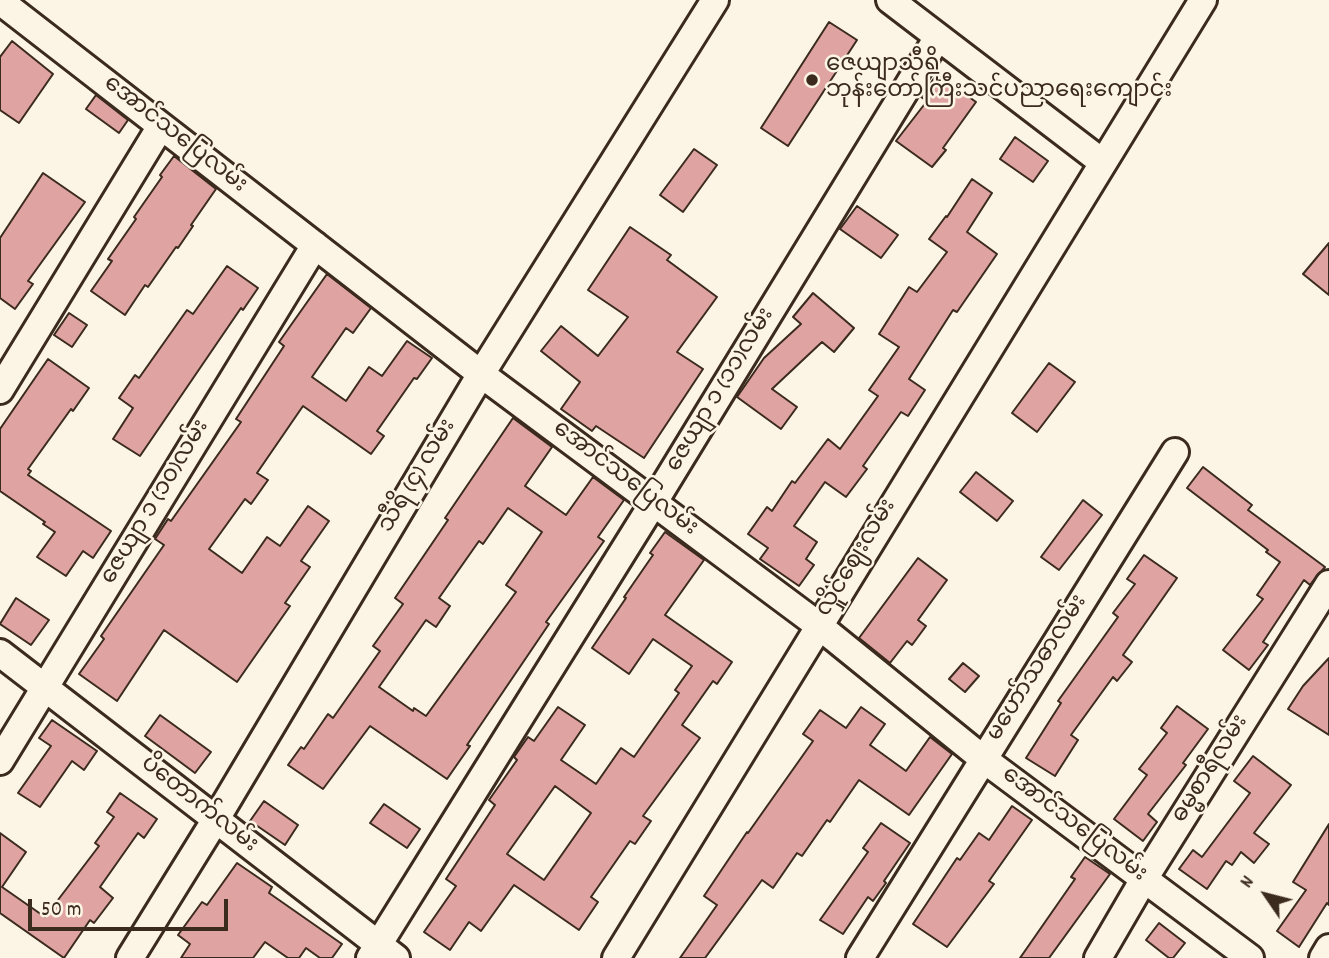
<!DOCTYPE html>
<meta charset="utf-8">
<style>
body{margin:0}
#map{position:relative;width:1329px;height:958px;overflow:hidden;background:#fcf5e5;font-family:Dekko,sans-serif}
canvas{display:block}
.north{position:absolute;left:1231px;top:860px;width:70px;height:70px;-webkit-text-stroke:5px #fcf5e5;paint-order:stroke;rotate:305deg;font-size:19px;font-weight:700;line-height:28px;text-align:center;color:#3b2a1e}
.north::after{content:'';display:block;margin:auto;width:24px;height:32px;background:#3b2a1e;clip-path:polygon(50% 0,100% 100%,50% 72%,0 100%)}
.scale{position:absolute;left:28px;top:899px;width:200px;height:32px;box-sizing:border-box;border:4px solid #3b2a1e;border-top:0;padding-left:9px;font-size:21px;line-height:24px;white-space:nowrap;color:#3b2a1e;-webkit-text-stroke:5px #fcf5e5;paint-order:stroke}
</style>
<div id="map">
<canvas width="1329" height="958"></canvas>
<div class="north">N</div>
<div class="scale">50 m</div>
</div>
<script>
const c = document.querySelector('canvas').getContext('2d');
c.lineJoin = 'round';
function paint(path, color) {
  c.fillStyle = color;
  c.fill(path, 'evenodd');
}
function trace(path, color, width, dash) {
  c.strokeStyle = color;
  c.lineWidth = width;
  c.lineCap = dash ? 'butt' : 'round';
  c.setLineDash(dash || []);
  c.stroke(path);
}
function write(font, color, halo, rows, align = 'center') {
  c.font = font + ' Dekko,"Noto Sans Myanmar",sans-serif';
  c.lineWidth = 5;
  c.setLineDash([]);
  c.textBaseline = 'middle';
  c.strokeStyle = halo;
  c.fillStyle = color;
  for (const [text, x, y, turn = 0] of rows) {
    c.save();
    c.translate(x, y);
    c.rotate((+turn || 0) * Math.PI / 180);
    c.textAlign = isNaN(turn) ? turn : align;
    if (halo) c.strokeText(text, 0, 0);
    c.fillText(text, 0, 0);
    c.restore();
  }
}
const building = new Path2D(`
 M829,22L857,40L788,146L761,128Z
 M12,41L53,74L19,123L0,110V57Z
 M937,74L976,102L943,148L946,150L932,167L896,141L927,101L921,97Z
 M96,95L128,120L119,133L86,109Z
 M1015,137L1048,161L1033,182L1000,159Z
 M694,149L717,165L683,212L660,195Z
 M174,156L216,189L191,225L193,226L178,248L176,247L148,287L145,285L125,315L91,291L112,261L108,259L136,219L134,217L162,177L160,175Z
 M43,173L85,202L28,281L33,284L15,309L0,298V238Z
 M972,179L992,193L967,232L997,254L957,312L953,310L909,379L925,390L908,416L901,412L863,466L867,469L846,497L825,482L794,526L817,542L806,559L814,565L799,586L760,559L768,548L748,534L767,507L772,511L792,481L795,483L828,439L840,449L878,396L869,390L899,347L879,334L909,287L917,292L947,252L929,239L946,216L947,217Z
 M857,206L898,235L881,258L840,229Z
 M630,227L671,255L667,260L717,297L677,352L703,369L644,458L596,426L592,431L561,409L580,382L541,351L561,326L598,356L628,317L588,290Z
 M1329,243V295L1303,274Z
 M227,266L258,288L243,310L241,308L140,456L113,439L133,408L119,398L135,375L139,378L187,310L193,314Z
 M327,274L371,308L353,333L346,328L312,377L346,401L369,367L382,376L407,341L432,358L417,379L414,378L377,431L384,436L371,454L303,406L257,473L268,480L251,504L245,499L209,549L242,573L267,537L280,546L308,506L329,521L301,561L310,567L285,603L290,606L237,682L164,630L117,701L79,674L104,639L101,636L164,545L155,539L168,519L171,521L241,422L236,419L284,346L279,342Z
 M813,293L854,328L834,352L822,342L772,389L797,407L781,429L737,397L764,358L801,324L793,317Z
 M69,313L87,325L72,347L54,335Z
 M48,359L89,388L73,411L71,409L28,469L31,471L28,475L111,531L93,558L83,551L66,576L37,557L55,532L43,524L45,522L0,491V429Z
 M1049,363L1075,382L1037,432L1012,413Z
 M513,418L552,447L525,486L566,515L593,477L624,500L598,537L604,541L546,622L549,624L467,745L470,746L447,779L370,726L323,789L288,765L301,747L304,749L328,714L333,718L380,651L373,646L403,604L395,598L448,520L445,518ZM508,508L542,532L506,585L516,592L426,716L414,708L413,711L379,687L426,620L436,627L450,606L439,598L479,541L483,544Z
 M1203,467L1252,505L1248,510L1325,567L1310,585L1304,580L1263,642L1268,645L1249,670L1223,650L1263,599L1257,595L1280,562L1266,552L1268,550L1187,488Z
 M976,472L1013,501L997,521L960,492Z
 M1083,500L1102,515L1059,570L1041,557Z
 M665,532L704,560L665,615L732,662L717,684L713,681L682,725L700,738L643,816L651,821L635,844L630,841L591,897L598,902L579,930L514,885L481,931L469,922L450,950L424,932L456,886L446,879L495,805L489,800L517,760L514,757L528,737L534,741L558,707L585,725L561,760L596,784L621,748L634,757L679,693L675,690L692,666L653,639L629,674L592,648L626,598L624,597L653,555L650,553ZM555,786L591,813L544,880L507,854Z
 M1144,555L1177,578L1123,655L1132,662L1117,681L1113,677L1071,735L1078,740L1055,776L1026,758L1061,703L1058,701L1118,617L1113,613L1135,584L1127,579Z
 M918,558L947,580L918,620L926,626L912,645L907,641L890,663L859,638Z
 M16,598L49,620L31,645L0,624Z
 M1329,658V735L1288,709L1303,686Z
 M963,663L979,676L965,692L949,679Z
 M1177,706L1208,729L1183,763L1186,765L1148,814L1157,822L1143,841L1114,819L1147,775L1139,769L1167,733L1161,728Z
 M861,707L885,724L870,745L906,771L930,737L952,754L909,815L859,780L830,822L827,820L802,856L797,853L773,888L762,880L705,958H680L717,905L704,896L747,832L748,833L813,741L803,734L820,710L846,728Z
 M160,715L211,752L195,773L145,736Z
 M52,720L97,751L84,770L72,761L40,807L18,793L51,746L39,738Z
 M1253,756L1291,785L1254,833L1269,844L1254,863L1241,852L1232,865L1226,861L1207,889L1179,869L1193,850L1202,857L1250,793L1234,781Z
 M120,793L157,819L144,838L138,833L100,887L113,898L94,923L90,920L64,958L0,913V833L26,852L2,887L45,917L99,846L95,843L114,817L107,812Z
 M264,801L298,825L285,845L250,821Z
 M384,804L420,829L407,848L370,823Z
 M1012,806L1032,820L989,881L994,884L947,947L913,924L957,858L960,860L979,833L989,840Z
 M881,823L910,843L884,881L886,883L873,901L868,897L843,934L820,920L868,852L863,848Z
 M1329,824V905L1327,903L1299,947L1277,931L1306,890L1293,882Z
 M1085,857L1110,874L1049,958H1020L1075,879L1071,877Z
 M237,863L272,887L269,893L342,944L332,958H320L306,948L299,958H288L265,942L253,958H181L190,944L178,935L202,902L207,905Z
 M1159,923L1185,943L1173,958H1169L1146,940Z`);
paint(building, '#dfa4a2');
trace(building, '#3b2a1e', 2);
const street = new Path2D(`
 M890,0L1102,162
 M0,1L481,374L818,625L982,758L1250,958
 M0,390L161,126
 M0,653L396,958
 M0,761L315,245
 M130,958L216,819L481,374L715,0
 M370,958L654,502L938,37
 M616,958L1203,0
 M860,958L1175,452
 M1098,958L1144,879L1329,584
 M1323,958L1329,948`);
trace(street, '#3b2a1e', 32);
trace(street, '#fcf5e5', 26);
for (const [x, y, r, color] of [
 [812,80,7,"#3b2a1e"]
]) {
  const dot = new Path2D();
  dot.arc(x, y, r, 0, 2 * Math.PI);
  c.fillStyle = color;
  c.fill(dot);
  trace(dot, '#fcf5e5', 2.5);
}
write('23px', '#3b2a1e', '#fcf5e5', [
 ["ဇေယျာသီရိ",826,67],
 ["ဘုန်းတော်ကြီးသင်ပညာရေးကျောင်း",826,93]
], 'left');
write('23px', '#3b2a1e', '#fcf5e5', [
 ["အောင်သပြေလမ်း",174,136,38],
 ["ဇေယျာ ၁ (၁၁)လမ်း",722,391,-59],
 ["သီရိ (၄) လမ်း",419,477,-59],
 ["အောင်သပြေလမ်း",624,480,37],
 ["ဇေယျာ ၁ (၁၀)လမ်း",157,503,-59],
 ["လှိုင်ဈေးလမ်း",858,559,-59],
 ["မဟော်သဓာလမ်း",1039,669,-58],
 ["ဓမ္မစာရီလမ်း",1212,770,-58],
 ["ပိတောက်လမ်း",198,806,38],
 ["အောင်သပြေလမ်း",1073,826,37]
]);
</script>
